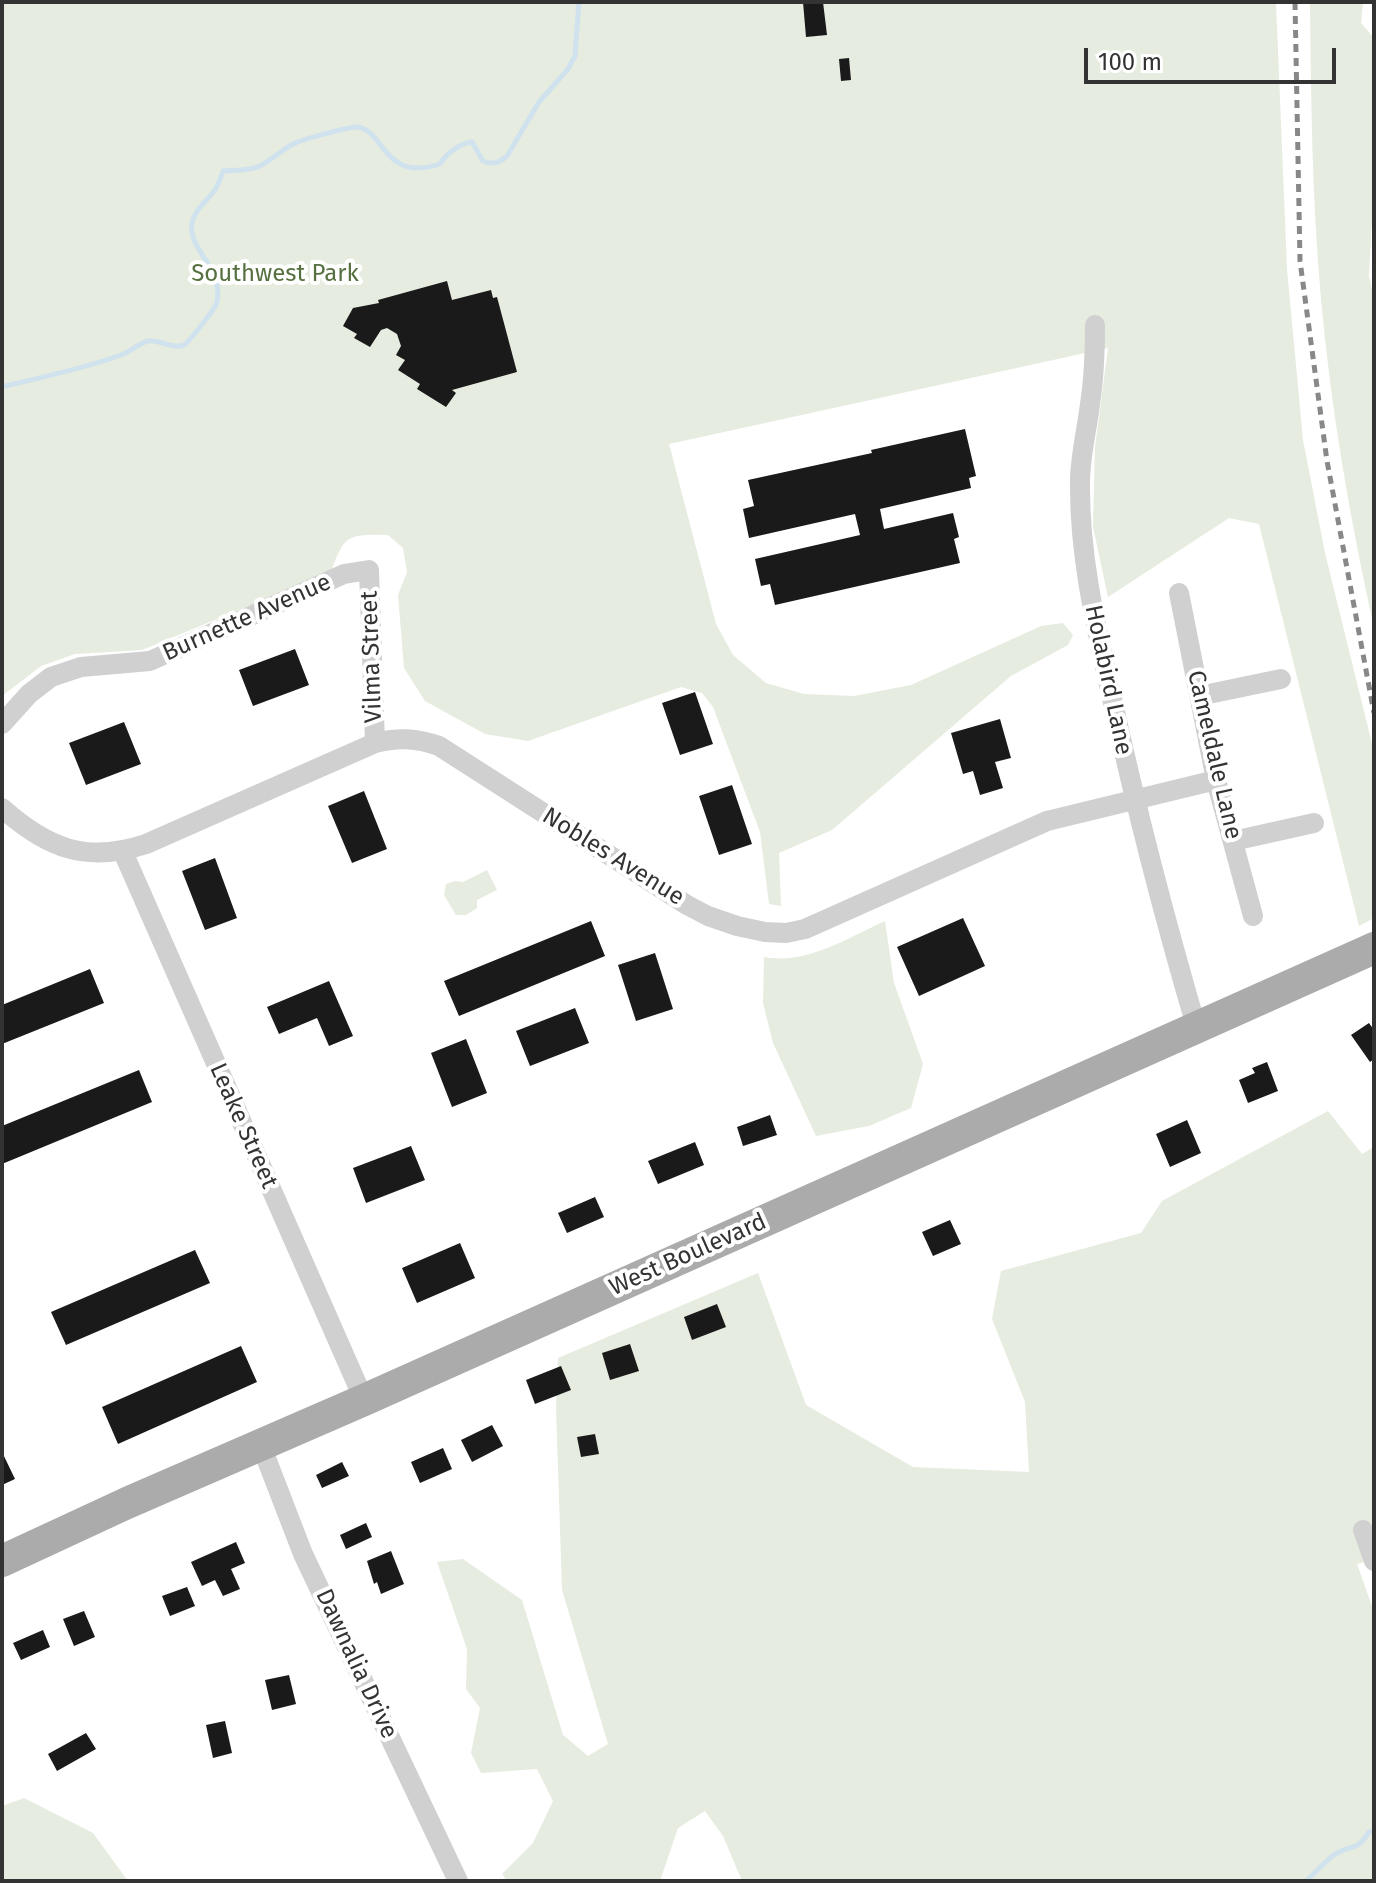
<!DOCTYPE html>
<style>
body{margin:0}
#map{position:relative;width:1376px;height:1883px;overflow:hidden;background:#fff;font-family:"Fira Sans",sans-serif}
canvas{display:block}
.frame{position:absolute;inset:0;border:4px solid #333;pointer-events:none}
.scale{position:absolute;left:1084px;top:48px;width:252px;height:36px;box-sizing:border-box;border:4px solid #333;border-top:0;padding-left:10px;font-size:24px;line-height:28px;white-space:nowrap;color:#333;-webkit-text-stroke:6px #fff;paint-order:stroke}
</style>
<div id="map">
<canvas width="1376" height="1883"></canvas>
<div class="frame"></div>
<div class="scale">100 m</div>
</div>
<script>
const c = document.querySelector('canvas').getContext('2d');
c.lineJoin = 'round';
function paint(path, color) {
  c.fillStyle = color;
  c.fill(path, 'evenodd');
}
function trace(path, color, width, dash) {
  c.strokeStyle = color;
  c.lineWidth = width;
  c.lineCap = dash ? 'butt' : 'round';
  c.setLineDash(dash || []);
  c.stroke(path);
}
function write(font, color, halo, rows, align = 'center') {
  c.font = font + ' "Fira Sans",sans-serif';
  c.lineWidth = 8;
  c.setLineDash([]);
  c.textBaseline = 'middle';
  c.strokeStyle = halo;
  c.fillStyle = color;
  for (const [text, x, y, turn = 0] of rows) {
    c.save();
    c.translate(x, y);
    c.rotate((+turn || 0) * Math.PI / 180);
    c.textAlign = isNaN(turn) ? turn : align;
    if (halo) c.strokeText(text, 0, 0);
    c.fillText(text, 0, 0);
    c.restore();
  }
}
paint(new Path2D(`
 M2,2H1276L1287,269L1303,440L1325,553L1374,752V918L1359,926L1259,524L1229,518L1108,597L1093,527L1095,447L1108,348L669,444L716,624L733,655L766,683L804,694L854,696L911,685L1041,626L1063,623L1073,635L1068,645L1011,676L832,830L779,853L781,906L769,904L760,832L713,707L702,693L681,687L528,741L485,734L425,701L404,668L398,595L407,572L403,548L388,535C349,534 344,534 331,572L142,650L75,654L41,666L2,696Z
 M1310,2H1363L1361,23L1374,38V179L1369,276L1374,298V628C1350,519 1331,410 1321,299C1312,200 1311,101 1310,2Z
 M487,870L497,890L477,900V908L466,915H456L444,895L446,884L455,881L463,882Z
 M885,921L894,983L923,1064L911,1108L869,1126L816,1136L773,1043L763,1003L764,957C807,965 847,938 885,921Z
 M1328,1111L1362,1154L1374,1147V1559L1357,1564L1374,1612V1881H742L723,1836L705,1811L678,1828L660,1881H507L502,1874L533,1843L553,1801L537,1769L481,1773L471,1753L480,1708L466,1689L467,1649L437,1562L463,1559L522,1600L563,1735L588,1756L608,1744L562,1590L556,1407L558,1358L758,1273L806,1405L913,1467L1029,1472L1025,1402L992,1319L1001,1271L1141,1233L1162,1201Z
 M24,1798L93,1833L128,1881H2V1806Z`), '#e6ecdf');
trace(new Path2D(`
 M2,387C41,377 83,369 121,355C130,352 139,343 148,341C159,339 174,350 184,345C188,343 216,308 217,302C224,267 187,250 192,223C195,208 209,200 216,188C219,183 221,176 223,171C235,170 250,171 260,166C271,160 281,151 291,145C299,140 348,127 357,127C384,129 383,183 440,164C446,154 460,143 472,142L483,161C493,165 499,163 507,156L539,102L568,69L575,56L579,2
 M1306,1881C1314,1874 1329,1857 1337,1853C1355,1843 1355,1853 1369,1832L1374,1831`), '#cfe2ee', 5);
paint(new Path2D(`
 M803,2H823L827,35L806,37Z
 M849,58L851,80L841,81L839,59Z
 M447,281L452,300L491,290L493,298L497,297L517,372L452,390L456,393L446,407L417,389L420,384L398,370L405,360L396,355L401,346L397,334L387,328L381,330L370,347L354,338L357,334L343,326L353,308L379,303L378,300Z
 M965,429L976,476L969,478L971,488L880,509L884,529L953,513L959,537L954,539L960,563L775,605L770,584L761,586L755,559L860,535L855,514L749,538L743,509L754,506L748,480L872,453L871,450Z
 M295,649L309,685L253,706L239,670Z
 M695,692L713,744L680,755L662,703Z
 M1000,719L1011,758L995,762L1003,788L980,795L973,771L963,774L951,733Z
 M124,722L141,764L86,785L69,743Z
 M732,785L752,844L719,855L699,796Z
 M364,791L387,849L352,863L328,806Z
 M215,858L237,918L205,930L182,871Z
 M963,918L985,966L919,996L897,947Z
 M591,921L605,956L459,1016L444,981Z
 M655,953L673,1009L636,1021L618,965Z
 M90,969L104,1003L2,1044V1005Z
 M329,981L353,1036L329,1046L317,1018L279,1034L267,1007Z
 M575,1008L589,1043L530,1066L516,1031Z
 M1369,1023L1374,1030V1059L1370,1062L1351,1035Z
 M466,1039L487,1093L452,1107L431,1053Z
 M1267,1062L1278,1091L1248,1103L1239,1080L1255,1073L1252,1068Z
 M139,1070L152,1102L2,1164V1126Z
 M770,1115L777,1135L743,1146L737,1127Z
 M1187,1120L1201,1153L1170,1167L1156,1134Z
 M695,1142L704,1165L658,1184L648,1161Z
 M411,1146L425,1180L366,1203L353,1168Z
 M595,1197L604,1217L567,1233L558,1213Z
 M950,1220L961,1244L933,1256L922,1232Z
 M460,1243L475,1278L417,1303L402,1268Z
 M195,1250L210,1283L66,1345L51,1312Z
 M717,1304L726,1327L692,1340L684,1317Z
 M630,1344L639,1371L610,1380L602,1353Z
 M241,1346L257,1382L118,1444L102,1407Z
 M561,1366L571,1390L535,1404L526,1380Z
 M492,1425L503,1446L472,1462L461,1440Z
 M595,1434L599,1454L581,1457L577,1437Z
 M443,1448L452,1469L420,1483L411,1462Z
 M2,1452L15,1479L2,1485Z
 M342,1462L349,1476L322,1488L316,1475Z
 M366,1523L372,1537L346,1549L340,1535Z
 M236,1542L245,1563L231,1569L240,1589L223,1596L215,1580L202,1586L191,1562Z
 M391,1551L404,1584L381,1594L377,1582L374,1584L367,1561Z
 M187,1587L195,1606L170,1616L162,1596Z
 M84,1611L95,1637L74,1646L63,1619Z
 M43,1630L50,1647L21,1660L13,1643Z
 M289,1675L296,1704L272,1710L265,1680Z
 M225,1721L232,1753L213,1758L206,1725Z
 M86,1733L96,1749L57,1771L48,1754Z`), '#1a1a1a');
trace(new Path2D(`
 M1095,325C1095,352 1094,378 1090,404C1087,430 1080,456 1080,482C1079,557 1097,631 1113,703C1137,812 1165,920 1196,1026
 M1179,593L1216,780L1253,916
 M1199,696L1281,679
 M2,724L29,694L51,677L81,667L150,661L344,574L369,570L375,743
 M2,808C47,848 86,864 146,844L375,743C398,737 416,738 439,746L687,905L708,916L737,926L765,932L786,933L805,929L1047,821L1216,780
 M1233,841L1314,823
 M123,852L364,1400
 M261,1445L303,1554L458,1881
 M1363,1530L1374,1561`), '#d0d0d0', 20);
trace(new Path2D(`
 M2,1561L127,1503L364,1400L1374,948`), '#ababab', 32);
trace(new Path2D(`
 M1295,2L1300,261L1327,461L1374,713`), '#888', 5, [8, 6]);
write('24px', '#56703f', '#fff', [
 ["Southwest Park",275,274]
]);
write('24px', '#333', '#fff', [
 ["Burnette Avenue",247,618,-24],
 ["Vilma Street",372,657,-92],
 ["Holabird Lane",1108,680,78],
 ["Cameldale Lane",1214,755,77],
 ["Nobles Avenue",613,857,32],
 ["Leake Street",243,1126,66],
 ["West Boulevard",688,1255,-24],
 ["Dawnalia Drive",356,1664,65]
]);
</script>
